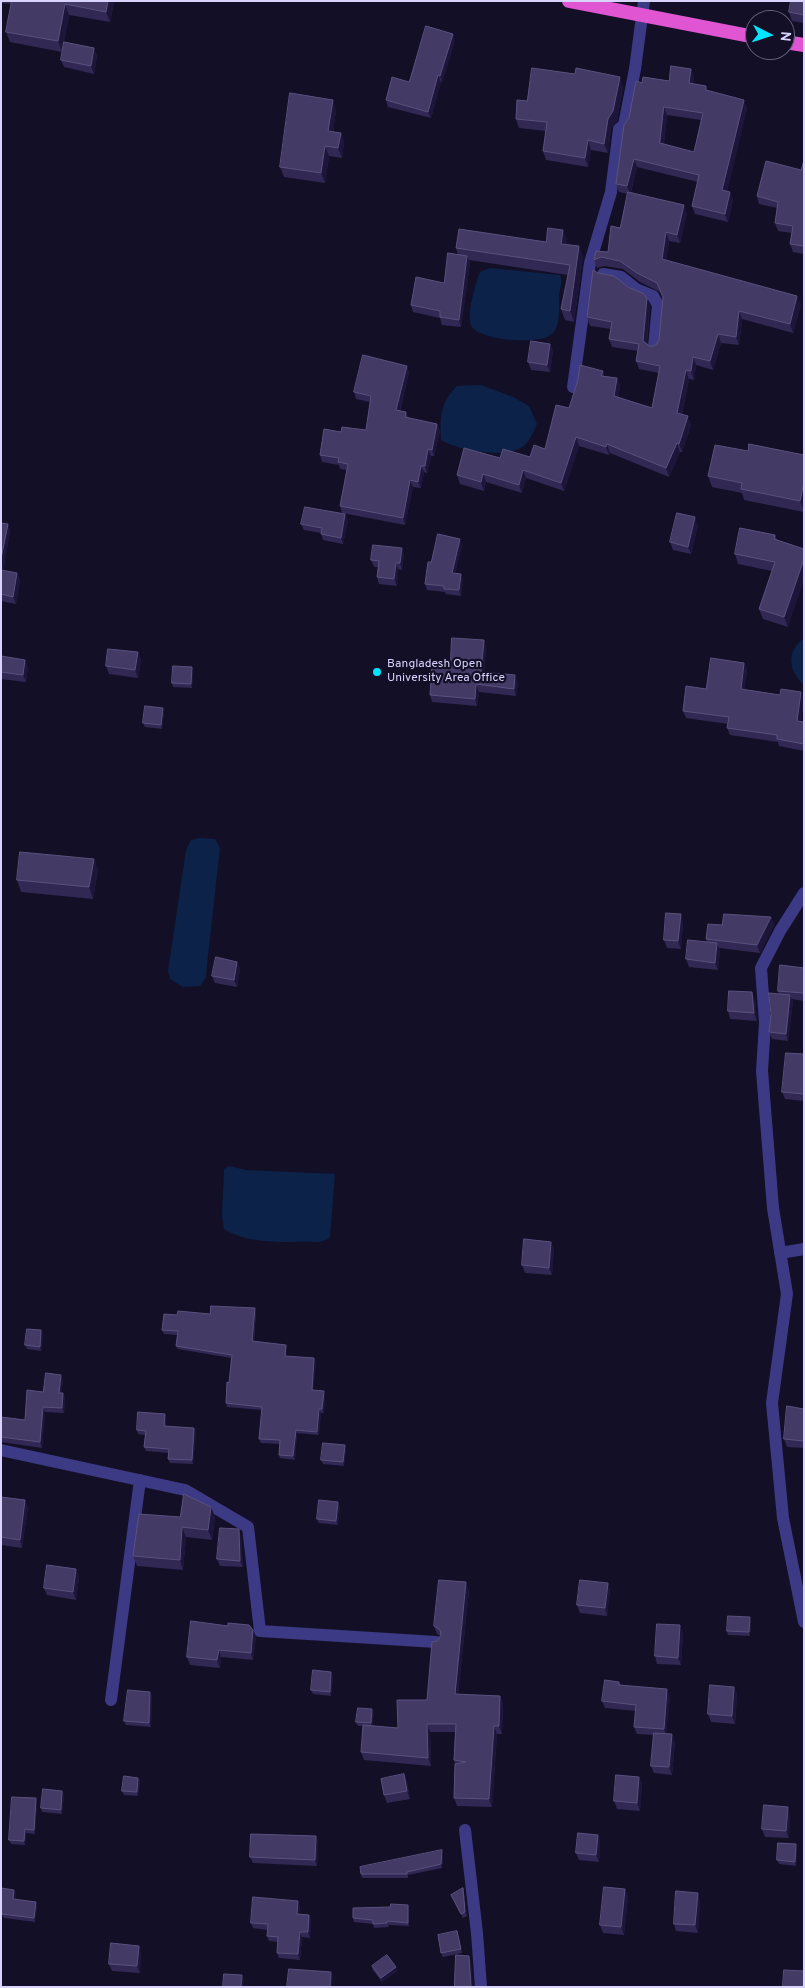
<!DOCTYPE html>
<style>
body{margin:0}
#map{position:relative;width:805px;height:1988px;overflow:hidden;background:#130f26;font-family:Overpass,sans-serif}
canvas{display:block}
.frame{position:absolute;inset:0;border:2px solid #d9d4ff;pointer-events:none}
.north{position:absolute;left:745px;top:10px;width:50px;height:50px;box-sizing:border-box;background:#130f26;border:1px solid #625e7d;border-radius:50%;rotate:95deg;font-size:14px;font-weight:700;line-height:20px;text-align:center;color:#d9d4ff}
.north::after{content:'';display:block;margin:auto;width:18px;height:22px;background:#00e5ff;clip-path:polygon(50% 0,100% 100%,50% 72%,0 100%)}
</style>
<div id="map">
<canvas width="805" height="1988"></canvas>
<div class="frame"></div>
<div class="north">N</div>
</div>
<script>
const c = document.querySelector('canvas').getContext('2d');
c.lineJoin = 'round';
function paint(path, color) {
  c.fillStyle = color;
  c.fill(path, 'evenodd');
}
function trace(path, color, width, dash) {
  c.strokeStyle = color;
  c.lineWidth = width;
  c.lineCap = dash ? 'butt' : 'round';
  c.setLineDash(dash || []);
  c.stroke(path);
}
function write(font, color, halo, rows, align = 'center') {
  c.font = font + ' Overpass,sans-serif';
  c.lineWidth = 4.5;
  c.setLineDash([]);
  c.textBaseline = 'middle';
  c.strokeStyle = halo;
  c.fillStyle = color;
  for (const [text, x, y, turn = 0] of rows) {
    c.save();
    c.translate(x, y);
    c.rotate((+turn || 0) * Math.PI / 180);
    c.textAlign = isNaN(turn) ? turn : align;
    if (halo) c.strokeText(text, 0, 0);
    c.fillText(text, 0, 0);
    c.restore();
  }
}
paint(new Path2D(`
 M490,268L560,275C564,283 559,289 559,297C559,307 561,326 552,334C540,345 482,341 472,327C465,317 476,283 480,272Z
 M481,385L513,397L529,406L537,424C533,433 529,444 519,449C500,458 458,450 441,440C440,417 440,403 457,386Z
 M804,638V685C788,670 786,652 804,638Z
 M200,838L215,839L220,848L207,965L206,977L200,986L183,987L170,979L168,971L186,850L191,840Z
 M229,1166L246,1170L335,1174L330,1237L326,1240L319,1242C288,1241 251,1246 224,1229L222,1215L224,1169Z`), '#0c2248');
trace(new Path2D(`
 M603,274L621,277L636,289L653,296L658,305L654,347
 M573,387L590,263L611,192L619,129L624,125L635,69L644,1
 M804,893L780,931L761,968L765,1023L762,1071L773,1208L787,1294L772,1403L783,1518L804,1622
 M780,1253L804,1249
 M1,1450L185,1490L248,1527L260,1631L436,1642
 M111,1700L140,1480
 M465,1830L477,1933L481,1987`), '#3d3a85', 12);
trace(new Path2D(`
 M569,1L755,37
 M785,42L804,45`), '#e055d1', 14);
paint(new Path2D(`
 M1,1H114V2L110,22L69,15L62,52L10,42L6,32L11,4L1,3Z
 M804,1V23L792,21L789,12Z
 M455,41L442,82H441L431,118L388,107L386,100L409,82Z
 M94,48L97,56L94,74L64,67L61,60Z
 M691,69L694,77L693,84L747,108L727,191L733,200L728,222L695,214L692,206L698,182L637,167L631,192L687,213L680,243L669,241L666,260L801,304L793,333L742,319L739,345L721,343L713,370L696,365L694,380L689,379L682,414L691,425L682,452H680L669,477L610,453L609,455L579,446L564,491L526,478L522,493L486,482L484,491L460,484L457,475L500,458L530,457L545,449L569,408L603,371L604,376L617,378L620,387L618,397L652,408L659,373L639,369L636,361L638,351L612,347L609,339L611,329L590,326L587,317L598,273L628,287L647,298L650,307L647,344L651,347L657,344L659,340L663,299L660,292L640,282L623,269L604,266L597,268L594,260L608,252L620,228L628,194L619,192L616,184L629,118L642,83L669,81ZM667,115L701,120L694,152L664,144Z
 M623,86L617,121L611,128L608,153L591,150L588,167L546,160L543,151L546,131L519,128L516,119L527,101Z
 M336,110L333,132L341,133L344,142L342,158L329,156L325,183L284,177L280,167Z
 M804,160V254L793,252L790,244L792,233L778,231L775,223L777,208L759,204L757,196L801,170Z
 M563,230L567,240L566,244L579,246L583,257L574,322L565,320L561,309L568,275L469,260L470,263L461,327L442,325L440,318L413,312L411,305L444,283L458,255L456,248L546,242Z
 M550,344L553,351L550,372L531,370L528,362Z
 M409,372L400,411L406,412L408,418L437,424L440,431L434,456H431L427,473L424,472L421,488L413,487L405,525L342,513L340,506L347,470L340,469L339,465L322,462L320,455L341,432L366,430L370,402L356,399L354,392Z
 M748,451L804,455V512L744,500L742,493L712,487L708,476Z
 M345,514L348,520L343,544L323,540L321,533L304,530L301,524Z
 M1,523L8,524L10,532L3,570L17,573L20,580L16,604L1,601Z
 M698,525L691,554L673,550L670,542Z
 M775,535L777,540L788,627L763,619L759,609L772,571L738,564L735,554Z
 M462,545L455,573L463,579L461,596L446,594L445,592L427,590L425,584L431,562Z
 M404,554L402,570L398,569L397,586L379,584L377,577L378,567H374L371,560Z
 M484,640L486,648L484,672L518,682L516,696L479,692L477,706L432,702L430,695L450,665Z
 M138,652L141,660L138,678L109,674L106,666Z
 M1,656L25,660L28,667L26,682L1,679Z
 M744,663L747,670L744,690L804,699L801,721L804,722V751L779,746L778,742L730,735L727,728L728,724L686,718L683,711L706,689Z
 M192,667L193,671L192,688L173,687L172,683Z
 M164,711L162,729L145,727L143,723Z
 M94,859L98,870L93,899L21,892L17,880Z
 M771,917L774,925L760,953L719,948L720,950L718,970L689,967L686,959L707,942L706,939L722,925Z
 M683,922L681,949L667,948L664,940Z
 M237,962L240,969L237,987L215,983L212,976Z
 M804,968V1001L792,999L793,1002L788,1041L772,1039L769,1032L779,994L778,991Z
 M755,1000L757,1021L730,1019L728,1011Z
 M804,1054V1101L785,1099L782,1092Z
 M554,1249L552,1275L525,1273L522,1265Z
 M256,1312L254,1342L286,1345L287,1348L286,1356L314,1358L316,1362L313,1390L325,1395L324,1413H321L319,1435L297,1433L295,1460L280,1458L279,1455L280,1444L261,1443L259,1439L262,1410L227,1407L226,1403L229,1383L231,1358L178,1349L176,1346L178,1335L164,1334L162,1330L177,1315Z
 M41,1330L43,1334L41,1351L27,1349L25,1345Z
 M63,1380L61,1393H63L65,1398L64,1413L45,1412L42,1448L1,1442V1417L25,1420L43,1392Z
 M804,1409V1448L787,1447L784,1439Z
 M166,1418V1426L194,1428L196,1432L193,1464L170,1463L168,1459L169,1453L146,1451L144,1447L145,1435L138,1434L137,1430Z
 M346,1449L344,1466L323,1464L321,1460Z
 M1,1497L28,1507L22,1548L1,1545Z
 M340,1506L338,1525L319,1523L317,1519Z
 M211,1507L215,1517L212,1540L186,1537L183,1570L137,1566L133,1556L180,1517Z
 M241,1536L243,1567L220,1566L217,1559Z
 M76,1569L79,1577L76,1600L47,1595L44,1588Z
 M608,1583L610,1590L607,1616L580,1613L577,1605Z
 M469,1590L458,1695L500,1696L503,1704L502,1734H497L492,1807L457,1806L454,1798L455,1764L454,1760L455,1732H430L431,1766L364,1760L361,1752L363,1726H358L356,1722L374,1713L372,1726L398,1728L427,1700L437,1641L440,1636L437,1634L434,1626Z
 M751,1621L750,1636L728,1635L727,1631Z
 M228,1626L253,1630L256,1638L253,1660L221,1657L220,1668L190,1665L187,1657Z
 M683,1633L681,1665L657,1664L655,1656Z
 M333,1676L331,1696L313,1694L311,1690Z
 M619,1682L621,1685L670,1696L666,1734L675,1742L672,1775L654,1773L651,1766L654,1735L637,1734L634,1727L636,1711L605,1708L602,1701Z
 M734,1687L737,1694L735,1724L711,1722L708,1714Z
 M152,1696L151,1727L126,1725L124,1721Z
 M404,1774L407,1782L410,1799L387,1803L384,1795Z
 M639,1777L642,1785L640,1811L617,1809L614,1801Z
 M138,1778L140,1781L138,1796L124,1795L122,1791Z
 M62,1791L64,1794L62,1814L42,1812L41,1808Z
 M36,1798L37,1802L35,1834L26,1833L25,1845L11,1844L9,1840Z
 M790,1814L789,1838L765,1837L762,1829Z
 M598,1835L600,1842L599,1862L579,1860L576,1853Z
 M316,1836L318,1842L317,1866L253,1863L250,1857Z
 M797,1847L796,1866L779,1864L777,1860Z
 M443,1854L442,1868L408,1875V1878H362L361,1874Z
 M1,1888L14,1890L16,1894L15,1899L37,1906L35,1922L4,1918L2,1915H1Z
 M463,1888L464,1892L467,1916L463,1918L451,1895Z
 M625,1889L628,1897L624,1935L603,1933L600,1925Z
 M700,1901L698,1933L676,1931L674,1924Z
 M408,1905L409,1909V1926L388,1925L389,1927L374,1928L373,1924L354,1922L353,1918L390,1907Z
 M300,1907L299,1914L309,1915L311,1920L310,1938L302,1937L300,1960L279,1958L277,1953L278,1942L269,1941L267,1936V1930L253,1928L251,1923Z
 M457,1931L462,1953L443,1957L441,1953Z
 M139,1946L141,1954L140,1973L112,1971L109,1964Z
 M372,1966L396,1967L397,1971L382,1982L373,1970Z`), '#312854');
paint(new Path2D(`
 M108,1L114,2L110,22L106,12Z
 M65,4L69,15L62,52L58,41Z
 M453,34L455,41L442,82L440,76Z
 M94,48L97,56L94,74L91,66Z
 M691,69L694,77L692,92L689,83Z
 M438,75L441,82L431,118L428,112Z
 M620,77L623,86L617,121L611,128L608,153L604,144L608,119Z
 M333,100L336,110L332,141L328,131Z
 M744,100L747,108L726,198L722,190Z
 M664,107L667,115L663,152L660,143Z
 M341,133L344,142L342,158L338,148Z
 M588,140L591,150L588,167L585,158Z
 M325,146L329,156L325,183L321,173Z
 M634,159L637,167L630,195L627,186Z
 M730,192L733,200L728,222L725,214Z
 M684,205L687,213L680,243L677,235Z
 M563,230L567,240L565,254L561,244Z
 M666,232L669,241L665,268L662,259Z
 M579,246L583,257L574,322L570,311Z
 M467,256L470,263L461,327L459,320Z
 M797,296L801,304L793,333L790,324Z
 M647,298L650,307L646,350L643,341Z
 M739,311L742,319L739,345L736,337Z
 M718,334L721,343L713,370L710,361Z
 M550,344L553,351L550,372L547,365Z
 M693,357L696,365L694,380L691,371Z
 M407,366L409,372L398,417L396,410Z
 M686,370L689,379L680,421L677,413Z
 M617,378L620,387L617,405L614,396Z
 M688,416L691,425L682,452L679,444Z
 M437,424L440,431L434,456L432,450Z
 M576,437L579,446L564,491L561,483Z
 M677,443L680,452L669,477L666,468Z
 M607,444L610,453L609,455L606,447Z
 M428,449L431,456L427,473L425,466Z
 M421,466L424,472L421,488L418,482Z
 M523,470L526,478L522,493L519,485Z
 M483,474L486,482L484,491L481,482Z
 M410,480L413,487L405,525L403,518Z
 M804,482V512L800,501Z
 M345,514L348,520L343,544L341,538Z
 M695,517L698,525L691,554L688,547Z
 M8,524L10,532L2,577L1,574V559Z
 M460,539L462,545L454,578L452,573Z
 M402,548L404,554L402,570L400,563Z
 M804,559V580L788,627L784,617Z
 M396,563L398,569L397,586L394,579Z
 M17,573L20,580L16,604L13,597Z
 M461,574L463,579L461,596L459,590Z
 M484,640L486,648L483,679L481,672Z
 M138,652L141,660L138,678L135,670Z
 M25,660L28,667L26,682L23,675Z
 M744,663L747,670L743,696L741,689Z
 M192,667L193,671L192,688L191,684Z
 M515,675L518,682L516,696L514,689Z
 M476,684L479,692L477,706L475,699Z
 M801,692L804,699L800,728L797,721Z
 M163,708L164,711L162,729L161,725Z
 M94,859L98,870L93,899L89,887Z
 M681,914L683,922L681,949L678,941Z
 M771,917L774,925L760,953L757,945Z
 M717,943L720,950L718,970L715,963Z
 M237,962L240,969L237,987L234,980Z
 M752,992L755,1000L757,1021L754,1013Z
 M790,995L793,1002L788,1041L786,1034Z
 M551,1242L554,1249L552,1275L549,1268Z
 M255,1308L256,1312L253,1345L252,1341Z
 M41,1330L43,1334L41,1351L40,1347Z
 M286,1345L287,1348L286,1359L285,1356Z
 M314,1358L316,1362L313,1394L312,1390Z
 M61,1375L63,1380L61,1398L59,1393Z
 M324,1391L325,1395L324,1413L322,1409Z
 M63,1393L65,1398L64,1413L62,1408Z
 M43,1407L45,1412L42,1448L40,1442Z
 M319,1409L321,1413L319,1435L317,1432Z
 M165,1414L166,1418L165,1430L164,1426Z
 M194,1428L196,1432L193,1464L192,1460Z
 M296,1430L297,1433L295,1460L293,1456Z
 M345,1445L346,1449L344,1466L343,1462Z
 M25,1500L28,1507L22,1548L20,1540Z
 M338,1502L340,1506L338,1525L336,1521Z
 M211,1507L215,1517L212,1540L208,1530Z
 M182,1527L186,1537L183,1570L180,1560Z
 M239,1529L241,1536L243,1567L240,1561Z
 M76,1569L79,1577L76,1600L73,1592Z
 M466,1582L469,1590L457,1702L455,1694Z
 M608,1583L610,1590L607,1616L605,1608Z
 M750,1617L751,1621L750,1636L749,1632Z
 M680,1625L683,1633L681,1665L678,1658Z
 M253,1630L256,1638L253,1660L251,1653Z
 M219,1650L221,1657L220,1668L217,1660Z
 M331,1672L333,1676L331,1696L330,1692Z
 M734,1687L737,1694L735,1724L732,1716Z
 M667,1689L670,1696L666,1736L664,1729Z
 M150,1692L152,1696L151,1727L149,1723Z
 M500,1696L503,1704L502,1734L499,1726Z
 M372,1709L374,1713L372,1727L371,1723Z
 M427,1724L430,1732L431,1766L428,1758Z
 M494,1726L497,1734L492,1807L489,1799Z
 M672,1734L675,1742L672,1775L669,1767Z
 M404,1774L407,1782L410,1799L407,1791Z
 M639,1777L642,1785L640,1811L637,1803Z
 M138,1778L140,1781L138,1796L137,1792Z
 M62,1791L64,1794L62,1814L61,1810Z
 M36,1798L37,1802L35,1834L34,1830Z
 M788,1807L790,1814L789,1838L786,1831Z
 M25,1829L26,1833L25,1845L24,1841Z
 M598,1835L600,1842L599,1862L596,1855Z
 M316,1836L318,1842L317,1866L315,1860Z
 M796,1844L797,1847L796,1866L795,1862Z
 M442,1850L443,1854L442,1868L441,1864Z
 M463,1888L464,1892L467,1916L465,1912Z
 M625,1889L628,1897L624,1935L621,1927Z
 M14,1890L16,1894L14,1903L13,1899Z
 M698,1893L700,1901L698,1933L695,1925Z
 M298,1901L300,1907L299,1919L297,1914Z
 M36,1902L37,1906L35,1922L34,1918Z
 M408,1905L409,1909V1926L408,1923Z
 M309,1915L311,1920L310,1938L308,1932Z
 M300,1932L302,1937L300,1960L298,1954Z
 M139,1946L141,1954L140,1973L137,1966Z
 M469,1956L471,1961L473,1987H471Z
 M396,1967L397,1971L382,1982L381,1978Z
 M331,1972L333,1976L332,1987H330Z
 M242,1975L244,1979L243,1987H241Z`), '#1d163a');
const building = new Path2D(`
 M12,1H108L106,12L65,4L58,41L6,32Z
 M791,1H804V15L789,12Z
 M426,26L453,34L440,76L438,75L428,112L386,100L392,77L409,82Z
 M64,42L94,48L91,66L61,60Z
 M671,66L691,69L689,83L706,86V90L744,100L722,190L730,192L725,214L692,206L699,175L634,159L627,186L616,184L624,125L629,118L636,81L642,83L643,77L669,81ZM664,107L703,113L694,152L660,143Z
 M532,68L575,74L576,68L620,77L613,111L608,119L604,144L588,140L585,158L543,151L547,122L516,119L517,100L527,101Z
 M290,93L333,100L328,131L341,133L338,148L325,146L321,173L280,167Z
 M804,160V246L790,244L793,226L775,223L778,202L757,196L766,161L801,170Z
 M628,192L684,205L677,235L666,232L662,259L797,296L790,324L739,311L736,337L718,334L710,361L693,357L691,371L686,370L677,413L688,416L679,444L677,443L666,468L607,444L606,447L576,437L561,483L523,470L519,485L483,474L481,482L457,475L464,448L500,458L503,449L530,457L534,445L545,449L556,405L569,408L578,380L580,365L603,371L601,376L617,378L614,396L652,408L660,366L636,361L639,344L609,339L612,322L587,317L593,270L598,273L614,276L628,287L644,294L647,298L643,341L651,347L657,344L659,340L663,297L657,283L637,273L620,261L601,257L594,260L596,251L608,252L611,226L620,228Z
 M548,228L563,230L561,244L579,246L570,311L561,309L570,265L456,248L459,229L546,242Z
 M448,253L467,256L459,320L440,317V311L411,305L416,277L444,283Z
 M531,341L550,344L547,365L528,362Z
 M363,355L407,366L396,410L406,412L405,417L437,424L432,450L428,449L425,466H421L418,482L410,480L403,518L340,506L348,464L338,462L339,458L320,455L324,429L341,432L342,427L366,430L371,396L354,392Z
 M749,444L804,455V482L800,501L741,489L742,483L708,476L715,445L748,451Z
 M305,507L345,514L341,538L321,534L322,528L301,524Z
 M677,513L695,517L688,547L670,542Z
 M1,523L8,524L1,559Z
 M740,528L775,535L774,539L804,549V559L784,617L759,609L775,562L735,554Z
 M438,534L460,539L452,573L461,574L459,590L444,589V586L425,584L428,562H431Z
 M373,545L402,548L400,563H396L394,579L377,577L379,561L371,560Z
 M1,570L17,573L13,597L1,594Z
 M452,638L484,640L481,672L515,675L514,689L476,684L475,699L430,695L432,664L450,665Z
 M108,649L138,652L135,670L106,666Z
 M1,656L25,660L23,675L1,672Z
 M711,658L744,663L741,689L780,695L781,689L801,692L797,721L804,722V744L777,739V735L727,728L729,717L683,711L686,686L706,689Z
 M173,666L192,667L191,684L172,683Z
 M145,706L163,708L161,725L143,723Z
 M20,852L94,859L89,887L17,880Z
 M666,913L681,914L678,941L664,940Z
 M724,914L771,917L757,945L706,939L708,924L722,925Z
 M688,940L717,943L715,963L686,959Z
 M216,957L237,962L234,980L212,976Z
 M780,965L804,968V993L778,991Z
 M729,991L752,992L754,1013L728,1011Z
 M769,993L790,995L786,1034L769,1032L771,1014Z
 M786,1053L804,1054V1094L782,1092Z
 M524,1239L551,1242L549,1268L522,1265Z
 M211,1306L255,1308L252,1341L286,1345L285,1356L314,1358L312,1390L324,1391L322,1409H319L317,1432L296,1430L293,1456L279,1455L280,1440L259,1439L262,1407L226,1403L227,1382L229,1383L232,1355L176,1346L178,1331L162,1330L164,1314L177,1315L178,1311L210,1314Z
 M27,1329L41,1330L40,1347L25,1345Z
 M46,1373L61,1375L59,1393H63L62,1408L43,1407L40,1442L1,1437V1417L25,1420L27,1390L43,1392Z
 M787,1406L804,1409V1441L784,1439Z
 M138,1412L165,1414L164,1426L194,1428L192,1460L168,1459L169,1449L144,1447L146,1431L137,1430Z
 M323,1443L345,1445L343,1462L321,1460Z
 M184,1494L211,1507L208,1530L182,1527L180,1560L133,1556L139,1514L180,1517Z
 M1,1497L25,1500L20,1540L1,1537Z
 M319,1500L338,1502L336,1521L317,1519Z
 M220,1528L239,1529L240,1561L217,1559Z
 M47,1565L76,1569L73,1592L44,1588Z
 M439,1580L466,1582L455,1694L500,1696L499,1726H494L489,1799L454,1798L455,1764L466,1762L454,1760L456,1724H427L428,1758L361,1752L363,1725L398,1728L397,1700H427L432,1642L437,1641L441,1635L440,1630L434,1626Z
 M580,1580L608,1583L605,1608L577,1605Z
 M728,1616L750,1617L749,1632L727,1631Z
 M191,1621L228,1626V1623L249,1625L253,1630L251,1653L219,1650L217,1660L187,1657Z
 M657,1624L680,1625L678,1658L655,1656Z
 M313,1670L331,1672L330,1692L311,1690Z
 M605,1680L619,1682V1685L667,1689L664,1729L634,1727L636,1705L602,1701Z
 M710,1685L734,1687L732,1716L708,1714Z
 M128,1690L150,1692L149,1723L124,1721Z
 M358,1708L372,1709L371,1723L356,1722Z
 M654,1733L672,1734L669,1767L651,1766Z
 M404,1774L407,1791L384,1795L381,1779Z
 M616,1775L639,1777L637,1803L614,1801Z
 M124,1776L138,1778L137,1792L122,1791Z
 M43,1789L62,1791L61,1810L41,1808Z
 M12,1797L36,1798L34,1830L25,1829L24,1841L9,1840Z
 M764,1805L788,1807L786,1831L762,1829Z
 M578,1833L598,1835L596,1855L576,1853Z
 M251,1834L316,1836L315,1860L250,1857Z
 M778,1843L796,1844L795,1862L777,1860Z
 M442,1850L441,1864L407,1872V1874H361L360,1867Z
 M604,1887L625,1889L621,1927L600,1925Z
 M1,1888L14,1890L13,1899L36,1902L34,1918L2,1914V1911H1Z
 M463,1888L465,1912L461,1914L451,1895Z
 M676,1891L698,1893L695,1925L674,1924Z
 M253,1897L298,1901L297,1914L309,1915L308,1932H300L298,1954L277,1953L278,1937L267,1936L268,1924L251,1923Z
 M391,1904L408,1905V1923L387,1921V1923L373,1924V1920L353,1918V1908L390,1907Z
 M457,1931L461,1949L441,1953L438,1935Z
 M111,1943L139,1946L137,1966L109,1964Z
 M387,1955L396,1967L381,1978L372,1966Z
 M456,1955L469,1956L471,1987H445H454Z
 M289,1969L331,1972L330,1987H287Z
 M784,1970L804,1971L803,1987H783Z
 M224,1974L242,1975L241,1987H223Z`);
paint(building, '#433a66');
trace(building, '#5a527e', 1);
for (const [x, y, r, color] of [
 [377,672,5,"#00e5ff"]
]) {
  const dot = new Path2D();
  dot.arc(x, y, r, 0, 2 * Math.PI);
  c.fillStyle = color;
  c.fill(dot);
  trace(dot, '#130f26', 2);
}
write('12px', '#d9d4ff', '#130f26', [
 ["Bangladesh Open",387,665],
 ["University Area Office",387,679]
], 'left');
</script>
